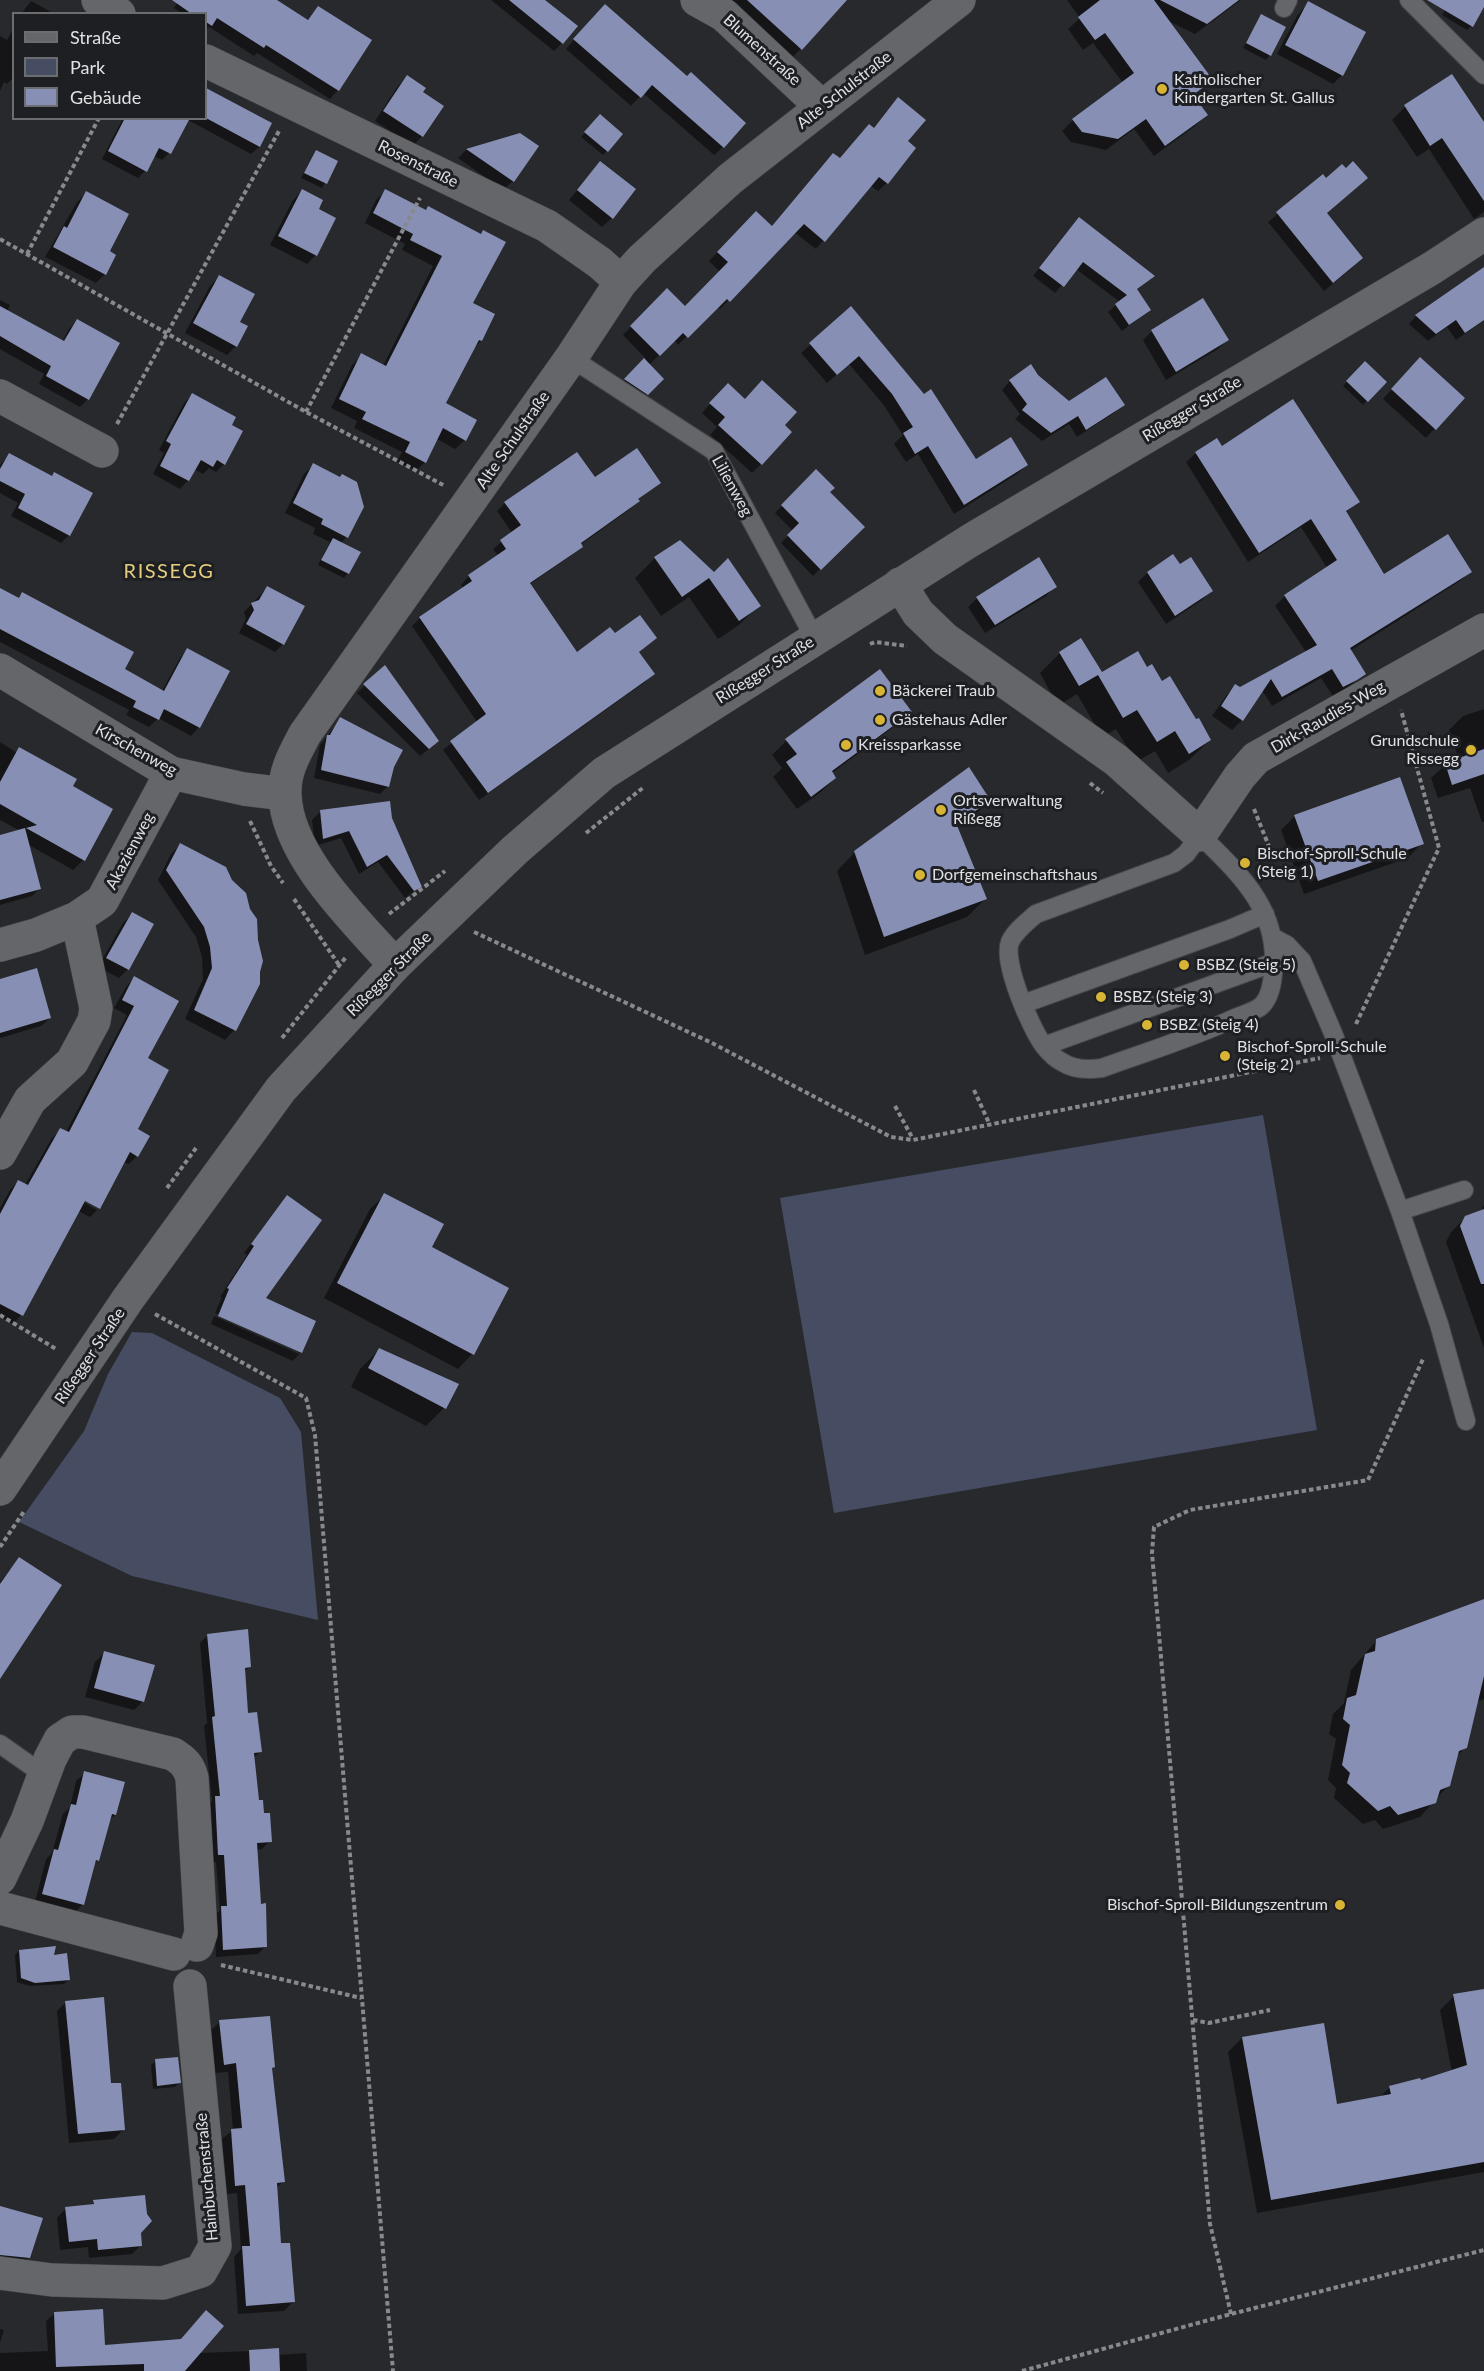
<!DOCTYPE html>
<meta charset="utf-8">
<style>
body{margin:0}
#map{position:relative;width:1484px;height:2371px;overflow:hidden;background:#28292c;font-family:Lato,sans-serif}
canvas{display:block}
.legend{position:absolute;left:12px;top:12px;width:195px;height:108px;box-sizing:border-box;background:#1e1f23;border:2px solid #6c6d70;margin:0;padding:8px 10px;list-style:none;font-size:18px;color:#e0e1e3}
.legend li{display:flex;align-items:center;gap:12px;height:30px}
.legend b{width:30px;border:2px solid #6c6d70}
</style>
<div id="map">
<canvas width="1484" height="2371"></canvas>
<ul class="legend">
<li><b style="height:8px;background:#65666a"></b>Straße</li>
<li><b style="height:16px;background:#464c61"></b>Park</li>
<li><b style="height:16px;background:#8790b4"></b>Gebäude</li>
</ul>
</div>
<script>
const c = document.querySelector('canvas').getContext('2d');
c.lineJoin = 'round';
function paint(path, color) {
  c.fillStyle = color;
  c.fill(path, 'evenodd');
}
function trace(path, color, width, dash) {
  c.strokeStyle = color;
  c.lineWidth = width;
  c.lineCap = dash ? 'butt' : 'round';
  c.setLineDash(dash || []);
  c.stroke(path);
}
function write(font, color, halo, rows, align = 'center') {
  c.font = font + ' Lato,sans-serif';
  c.lineWidth = 6;
  c.setLineDash([]);
  c.textBaseline = 'middle';
  c.strokeStyle = halo;
  c.fillStyle = color;
  for (const [text, x, y, turn = 0] of rows) {
    c.save();
    c.translate(x, y);
    c.rotate((+turn || 0) * Math.PI / 180);
    c.textAlign = isNaN(turn) ? turn : align;
    if (halo) c.strokeText(text, 0, 0);
    c.fillText(text, 0, 0);
    c.restore();
  }
}
paint(new Path2D(`
 M1263,1115L1317,1430L834,1513L780,1198Z
 M132,1332L152,1333L280,1398L301,1432L318,1620L132,1576L19,1522L84,1431L108,1374Z`), '#464c61');
paint(new Path2D(`
 M179,0H275L306,21L318,7L338,90L330,99L257,53L254,56L209,27L206,30V14H182L174,8Z
 M491,0H545L562,43L554,51Z
 M733,0H845L793,57L728,9Z
 M1067,0H1241L1195,34L1166,20L1211,80L1193,96L1206,115L1195,126L1154,156L1134,129L1106,150L1071,142L1062,131L1073,120L1123,83L1093,43L1083,50L1068,29L1080,18Z
 M1451,0H1471V26L1467,30L1442,15Z
 M31,1L53,13L52,14H21Z
 M1306,6L1342,75L1333,84L1277,54L1297,16Z
 M596,14L723,147L714,155L643,93L631,106L566,49Z
 M1261,16L1270,55L1266,60L1243,48Z
 M14,27V77L7,84L4,82L0,91V36L7,40Z
 M1452,76L1484,125V212L1474,219L1429,149L1417,157L1392,120L1405,107Z
 M407,77L421,93L422,136L413,146L375,121L398,86Z
 M206,90L270,124L259,147L251,154L188,120L169,153L162,160L154,156L145,171L138,178L102,159L123,118H206Z
 M890,108L906,142L887,183L878,191L870,185L816,249L794,232L720,309L718,306L678,345L674,340L649,365L662,379L643,398L621,384L646,359L623,335L667,290L685,308L720,272L709,261L756,213L771,228L824,163L833,155L839,160L873,129Z
 M596,120L607,151L603,155L581,137Z
 M520,135L513,181L503,190L458,158L466,150Z
 M316,152L336,162L322,188L301,178Z
 M600,163L612,218L602,227L569,200Z
 M1323,176L1325,214L1353,267L1324,291L1268,222Z
 M302,191L317,210L316,255L307,264L270,245L293,200Z
 M385,191L425,211L471,304L493,315L481,341L474,348L444,403L465,440L455,449L437,439L425,462L416,471L397,462L402,452L354,428L357,421L331,408L352,365L362,355L383,366L433,266L402,250L405,244L365,223L376,200Z
 M86,193L108,252L105,274L96,283L45,257L77,202Z
 M1079,219L1153,276L1136,290L1149,310L1122,331L1108,312L1120,302L1076,269L1055,293L1033,276Z
 M1484,269V320L1456,340L1447,327L1428,341L1409,324L1416,316Z
 M219,277L238,323L236,346L227,355L185,333L210,286Z
 M0,300L10,305L7,312L62,342L69,329L77,321L88,399L80,407L39,384L44,374L0,349Z
 M851,308L976,461L1027,465L1017,474L954,514L918,454L906,462L894,444L903,435L883,404L849,364L827,383L801,353Z
 M1152,331L1227,340L1218,349L1166,380L1143,340Z
 M1365,363L1384,382L1363,405L1343,386Z
 M1411,368L1463,398L1426,438L1383,399Z
 M1037,376L1069,403L1123,405L1114,413L1077,437L1069,424L1042,441L1015,419L1020,414L1002,390L1010,381Z
 M719,394L744,401L783,425L761,464L752,473L710,435L717,427L702,413Z
 M192,395L230,425L224,464L216,472L209,468L203,474L194,469L188,480L180,489L153,474L164,453L159,450L184,403Z
 M1221,448L1358,502L1345,513L1383,576L1470,572L1460,581L1350,651L1364,673L1346,689L1333,696L1321,678L1272,706L1262,690L1242,720L1232,730L1212,716L1226,696L1235,686L1240,689L1306,652L1275,606L1285,596L1327,568L1301,527L1248,562L1186,462L1196,453Z
 M9,455L69,535L61,543L11,516L18,503L0,493V465Z
 M313,465L347,537L340,543L348,573L344,578L318,565L330,542L313,534L315,528L285,513L304,474Z
 M816,471L828,492L863,527L813,576L781,543L793,531L775,513Z
 M595,480L659,482L637,500L630,509L580,545L581,546L573,554L529,585L577,654L615,636L655,638L638,653L653,673L645,682L479,800L443,750L477,722L412,626L420,618L463,588L461,585L469,576L498,556L493,549L512,533L497,511L505,503Z
 M1173,556L1179,566L1211,591L1202,600L1166,624L1138,582L1147,573Z
 M655,558L714,574L759,605L739,625L718,639L689,597L661,616L635,578Z
 M1055,586L1046,596L985,633L968,607L977,598Z
 M267,588L283,644L275,652L239,633L246,619L244,612Z
 M0,590L18,599L22,594L123,670L162,691L180,658L188,650L199,727L191,736L158,718L149,727L126,715L129,710L0,642Z
 M1060,653L1102,674L1146,669L1196,721L1210,740L1189,760L1168,773L1155,751L1136,762L1116,729L1102,737L1077,694L1058,706L1040,673Z
 M385,667L429,749L420,756L357,693Z
 M1484,709V822H1482L1470,788L1438,798L1431,778L1446,764L1459,760L1449,730L1463,716Z
 M910,712L896,725L832,773L835,778L821,792L797,809L773,777L782,768L772,755L786,741Z
 M341,719L393,767L388,786L380,794L314,778L320,745Z
 M0,742L71,787L83,860L73,870L27,844L39,889L32,896L0,905V837L20,831L0,820Z
 M989,801L970,820L957,828L985,899L967,917L865,955L837,871L855,852Z
 M321,811L391,818L420,886L405,898L378,862L359,874L341,838L315,846L312,820Z
 M1295,816L1422,843L1408,858L1304,894L1281,830Z
 M180,845L258,972L259,983L234,1030L225,1040L185,1019L203,979L202,957L196,937L158,880L171,854Z
 M132,914L128,969L119,978L98,967L123,923Z
 M134,978L146,1059L136,1130L137,1156L129,1164L123,1162L98,1209V1207L79,1196L78,1199L97,1210L90,1217L78,1211L21,1315L13,1324L0,1317V1208L10,1190L18,1181L25,1185L52,1138L61,1130L66,1132L127,1015L114,1008L126,987Z
 M0,980L50,1018L41,1026L0,1038Z
 M385,1195L430,1248L507,1288L472,1354L458,1369L324,1298L370,1209Z
 M287,1197L263,1299L301,1352L293,1361L211,1324L214,1316L299,1354V1350L215,1313L222,1297H220L247,1255L244,1253Z
 M1484,1205V1348L1446,1242L1451,1232L1466,1217L1483,1211L1482,1208Z
 M379,1350L444,1408L426,1426L351,1387L360,1369Z
 M19,1559L0,1676V1582Z
 M1484,1600V1699L1462,1707L1465,1748L1456,1757L1448,1786L1420,1817L1383,1829L1375,1820L1363,1824L1334,1798L1336,1788L1328,1780L1336,1739L1329,1734L1333,1714L1344,1703L1351,1670L1377,1640Z
 M208,1635L249,1667L244,1672L247,1714L260,1752L253,1758L258,1801L270,1841L262,1849L256,1850L259,1905L266,1946L258,1954L216,1957L214,1916L220,1910L216,1862H211L207,1806L212,1801L204,1726L207,1723L200,1643Z
 M105,1652L143,1701L134,1710L85,1697L95,1662Z
 M85,1773L123,1783L115,1815L108,1821L98,1860L92,1866L83,1904L74,1913L35,1902L46,1859L52,1853L63,1814L70,1807L76,1781Z
 M19,1951L68,1980L64,1984L30,1986L17,1982L15,1955Z
 M1484,1990V2172L1257,2213L1228,2052L1242,2038L1336,2105L1380,2097L1390,2087L1420,2082L1452,2072L1440,2010L1454,1996Z
 M66,2002L110,2085L124,2129L114,2139L69,2143L57,2011Z
 M220,2022L273,2067L271,2069L283,2181L276,2189L280,2245L293,2302L284,2311L238,2314L234,2257L241,2249L237,2193L227,2194L222,2139L233,2130L228,2072L215,2073L211,2030Z
 M156,2061L179,2083L175,2087L153,2089L151,2065Z
 M94,2202L140,2232L141,2245L132,2254L89,2258L88,2247L60,2250L57,2218L66,2208L89,2206Z
 M0,2208L29,2257L20,2266L0,2263Z
 M55,2313L103,2347L198,2353L278,2350V2355L306,2353L307,2371H0V2353L48,2351L46,2321Z
 M0,2329L4,2330L0,2343Z`), '#0007');
paint(new Path2D(`
 M172,0H277L308,20L318,6L372,40L339,91L266,45L264,48L217,18L212,26L206,22V14H192Z
 M509,0H545L578,26L563,44Z
 M747,0H847L802,50Z
 M1100,0H1154L1213,80L1193,95L1208,115L1165,146L1146,119L1118,139L1082,132L1072,119L1134,73L1105,33L1095,40L1078,17Z
 M1160,0H1239L1207,24Z
 M1427,0H1484V7L1473,27Z
 M1308,1L1366,32L1343,76L1285,45Z
 M605,4L687,76L691,72L746,123L724,148L652,85L641,98L573,39Z
 M1261,14L1286,27L1271,56L1246,43Z
 M1452,74L1484,122V201L1442,138L1430,146L1404,105Z
 M407,75L426,88L423,92L444,106L423,137L383,111Z
 M206,88L272,123L260,147L206,118Z
 M898,97L926,120L908,141L916,148L888,184L879,177L825,242L804,224L730,302L727,299L688,338L683,333L660,356L630,326L667,288L685,306L728,262L717,252L756,211L772,226L833,153L840,158L869,124L874,128Z
 M600,114L623,134L608,152L584,132Z
 M125,118H190L171,154L159,148L147,172L108,151Z
 M520,133L539,146L514,182L466,149Z
 M316,150L338,161L327,184L304,173Z
 M600,161L636,189L613,219L577,190Z
 M1353,161L1368,178L1327,213L1363,258L1333,283L1276,212L1323,174L1326,178L1342,164L1346,168Z
 M302,189L323,200L319,209L336,218L317,256L278,236Z
 M385,189L426,210L428,206L481,234L483,230L506,242L473,303L495,314L482,341L479,340L446,403L477,420L466,441L443,428L426,463L405,452L410,442L362,419L366,412L339,399L361,353L386,366L442,256L410,240L413,234L373,213Z
 M86,191L129,214L110,251L116,255L106,275L53,247L64,226L67,228Z
 M1079,217L1155,276L1137,289L1151,310L1129,325L1115,304L1127,295L1083,262L1064,287L1039,268Z
 M1484,267V320L1465,333L1456,320L1436,334L1415,315Z
 M219,275L255,294L240,322L248,326L237,347L193,323Z
 M1203,298L1229,340L1176,372L1151,330Z
 M0,306L64,341L77,319L120,343L89,400L46,376L51,366L0,336Z
 M851,306L924,394L931,389L976,459L1011,437L1028,465L964,505L928,446L915,454L903,433L913,427L892,394L859,356L837,375L809,343Z
 M1420,357L1465,398L1436,430L1391,389Z
 M644,358L664,379L648,395L624,379Z
 M1365,361L1387,382L1368,402L1346,381Z
 M1031,364L1038,375L1069,401L1106,377L1125,405L1086,430L1078,416L1051,433L1022,410L1027,404L1009,380Z
 M762,380L797,412L785,425L792,432L762,465L718,425L725,417L709,403L728,383L745,399Z
 M192,393L236,417L232,425L243,431L225,465L217,460L213,467L201,460L189,481L160,466L171,444L166,441Z
 M1293,399L1360,502L1346,511L1384,574L1448,534L1472,572L1350,648L1366,674L1357,680L1343,687L1332,669L1282,697L1271,679L1243,721L1221,706L1235,684L1240,687L1317,645L1284,595L1337,560L1311,519L1259,553L1195,452L1217,438L1222,446Z
 M637,448L661,483L638,499L640,501L581,543L583,547L530,583L577,652L610,627L615,633L640,615L657,638L639,652L655,674L488,793L450,741L486,714L419,617L472,581L468,575L506,549L500,540L521,525L504,502L577,452L595,477Z
 M9,453L52,476L54,472L93,493L70,536L18,508L25,494L0,481V469Z
 M313,463L340,477L342,474L357,482L364,507L348,538L321,524L323,519L293,503Z
 M816,469L835,488L830,492L865,527L821,570L787,535L799,523L781,505Z
 M333,538L361,552L349,574L321,560Z
 M680,540L714,572L728,558L761,606L739,621L709,578L682,597L654,557Z
 M1173,554L1180,564L1191,557L1213,591L1175,616L1147,572Z
 M1039,557L1057,587L995,625L976,597Z
 M267,586L305,606L284,645L246,624L254,610L251,603L259,600Z
 M0,588L19,598L22,592L134,652L125,669L164,691L187,648L230,671L200,728L164,709L159,720L133,707L136,701L0,629Z
 M1081,638L1102,672L1138,651L1147,667L1152,664L1162,681L1170,676L1196,719L1199,718L1211,740L1189,754L1175,731L1157,742L1137,710L1123,718L1098,675L1079,686L1059,652Z
 M385,665L439,741L429,749L363,684Z
 M880,669L912,712L832,771L836,778L811,797L786,762L797,754L785,739Z
 M340,717L403,750L394,767L389,787L321,770L327,735H330Z
 M19,747L77,779L73,786L113,809L85,861L26,828L37,825L0,804V782Z
 M1484,749V774L1452,785L1445,763Z
 M969,767L991,801L956,823L987,899L884,937L854,851Z
 M1400,777L1424,844L1318,881L1294,815Z
 M390,801L392,818L422,887L414,891L387,855L367,867L349,831L323,839L320,810Z
 M25,828L41,889L0,900V835Z
 M180,843L226,867L232,880L246,893L250,909L257,919L258,940L263,961L260,972V984L236,1031L194,1010L212,968L210,947L204,927L166,870Z
 M132,912L154,924L129,970L106,958Z
 M37,968L51,1018L0,1033V979Z
 M134,976L179,1001L148,1058L169,1070L138,1129L150,1136L138,1157L130,1152L100,1209L85,1201L23,1316L0,1304V1214L18,1180L28,1185L60,1128L69,1132L134,1006L122,1000Z
 M384,1193L444,1224L432,1247L509,1288L474,1355L337,1283Z
 M287,1195L322,1220L266,1298L316,1321L302,1353L218,1316L229,1289L227,1288L254,1246L251,1244Z
 M1484,1209V1284H1481L1460,1226L1465,1216Z
 M379,1348L459,1384L446,1409L368,1368Z
 M19,1557L62,1585L0,1679V1584Z
 M1484,1599V1676L1467,1748L1459,1751L1450,1786L1440,1790L1436,1803L1398,1815L1390,1806L1378,1811L1347,1783L1350,1773L1342,1765L1350,1725L1343,1719L1347,1698L1356,1695L1365,1654L1375,1651L1376,1639Z
 M248,1629L251,1667L245,1668L248,1713L257,1712L262,1752L254,1753L259,1800H263L264,1813H270L272,1842L257,1843L261,1904L266,1903L267,1947L223,1950L221,1906H227L224,1855H218L215,1796H220L212,1717L215,1716L207,1634Z
 M104,1651L155,1665L144,1702L94,1688Z
 M84,1771L125,1782L116,1815L112,1814L99,1861L96,1860L84,1905L42,1894L54,1849L58,1850L71,1804L76,1805Z
 M56,1946L54,1955L67,1953L70,1980L35,1983L21,1978L19,1950Z
 M1484,1989V2162L1271,2200L1242,2037L1324,2023L1337,2104L1391,2094L1389,2086L1420,2078L1421,2080L1467,2065L1453,1994Z
 M104,1997L111,2083H121L125,2130L78,2134L65,2001Z
 M270,2016L275,2067L272,2068L285,2182L277,2183L281,2243H290L295,2302L246,2306L242,2246H250L245,2185L235,2186L231,2129L242,2128L236,2063L224,2065L219,2020Z
 M178,2057L181,2083L157,2086L155,2059Z
 M145,2195L147,2214L152,2221L141,2233L142,2246L98,2250L97,2239L69,2242L65,2207L94,2204L93,2200Z
 M0,2206L43,2218L30,2258L0,2255Z
 M103,2309L105,2345L181,2339L206,2310L224,2326L185,2371H144V2364L56,2367L54,2312Z
 M279,2348L280,2371H250L249,2350Z`), '#8790b4');
const lane = new Path2D(`
 M1409,0L1484,75
 M1284,8L1288,0
 M571,358L714,451L815,639
 M1200,835C1241,875 1281,912 1273,974C1272,985 1269,1000 1260,1007C1253,1012 1242,1015 1235,1018C1192,1038 1146,1052 1102,1068C1088,1070 1074,1070 1062,1062C1056,1059 1048,1051 1044,1046C1031,1029 1002,962 1010,942C1015,931 1027,922 1036,914L1174,863L1186,854Z
 M1274,938L1287,945L1302,961L1333,1033L1400,1211L1439,1324L1466,1421
 M1023,1004L1230,929L1265,914
 M1044,1046L1275,962
 M1400,1211L1464,1190
 M0,1744L44,1775`);
const street = new Path2D(`
 M98,0L119,14
 M697,0L724,15L822,107
 M206,61L547,226L600,263L621,282
 M0,396L102,451
 M900,584L918,613L945,639L1116,760L1200,835L1240,776L1256,758L1484,630
 M0,670L171,773L244,789L285,794
 M0,945L36,935L77,918L102,901L171,773
 M395,965C356,921 286,855 285,794C284,771 295,753 305,734L571,358L621,282L642,259L730,179L959,0
 M0,1153L30,1100L72,1062L94,1021L96,1008L77,918
 M0,1878L27,1821L50,1759L60,1740L72,1732H83L173,1754C184,1761 189,1766 192,1778L201,1933L197,1945
 M0,1908L174,1954
 M0,2273L52,2280L163,2283L201,2271L215,2246L190,1986`);
const secondary = new Path2D(`
 M0,1489L128,1299L281,1089L395,965L515,850L604,773L971,540L1432,268L1484,234`);
trace(lane, '#47474b', 20);
trace(street, '#47474b', 34);
trace(secondary, '#47474b', 34);
trace(new Path2D(`
 M0,239L306,412L445,486
 M27,254L99,118
 M306,412L420,198
 M117,424L279,131
 M870,644L875,642L907,646
 M1090,783L1103,793
 M1254,809L1270,849L1259,864
 M250,821L271,866L283,883
 M586,833L644,787
 M294,899L339,965
 M389,914L445,871
 M474,932L712,1043L891,1137L913,1140L1320,1058
 M1356,1024L1439,848L1401,710
 M282,1038L346,957
 M974,1090L989,1123
 M895,1106L913,1139
 M167,1188L196,1148
 M155,1314L306,1398L315,1435L393,2371
 M0,1315L56,1349
 M0,1547L25,1510
 M221,1965L361,1998
 M1193,2020L1209,2023L1270,2010
 M1231,2314L1210,2224L1152,1553L1154,1527L1190,1510L1368,1480L1423,1359
 M1022,2371L1231,2314L1484,2250`), '#88898c', 4, [4.5, 3]);
trace(lane, '#65666a', 18);
trace(street, '#65666a', 33);
trace(secondary, '#65666a', 33);
for (const [x, y, r, color] of [
 [1162,89,6,"#d7b434"],
 [880,691,6,"#d7b434"],
 [880,720,6,"#d7b434"],
 [846,745,6,"#d7b434"],
 [1471,750,6,"#d7b434"],
 [941,810,6,"#d7b434"],
 [1245,863,6,"#d7b434"],
 [920,875,6,"#d7b434"],
 [1184,965,6,"#d7b434"],
 [1101,997,6,"#d7b434"],
 [1147,1025,6,"#d7b434"],
 [1225,1056,6,"#d7b434"],
 [1340,1905,6,"#d7b434"]
]) {
  const dot = new Path2D();
  dot.arc(x, y, r, 0, 2 * Math.PI);
  c.fillStyle = color;
  c.fill(dot);
  trace(dot, '#1e1f23', 2);
}
write('16px', '#e0e1e3', '#1e1f23', [
 ["Blumenstraße",762,50,42],
 ["Alte Schulstraße",844,90,-38],
 ["Rosenstraße",418,164,26],
 ["Rißegger Straße",1192,409,-31],
 ["Alte Schulstraße",513,440,-55],
 ["Lilienweg",732,486,61],
 ["Rißegger Straße",765,670,-32],
 ["Dirk-Raudies-Weg",1328,717,-30],
 ["Kirschenweg",136,750,29],
 ["Akazienweg",130,851,-62],
 ["Rißegger Straße",389,974,-45],
 ["Rißegger Straße",90,1356,-56],
 ["Hainbuchenstraße",207,2177,-95]
]);
write('16px', '#e0e1e3', '#1e1f23', [
 ["Katholischer",1174,80],
 ["Kindergarten St. Gallus",1174,98],
 ["Bäckerei Traub",892,691],
 ["Gästehaus Adler",892,720],
 ["Grundschule",1459,741,"right"],
 ["Rissegg",1459,759,"right"],
 ["Kreissparkasse",858,745],
 ["Ortsverwaltung",953,801],
 ["Rißegg",953,819],
 ["Bischof-Sproll-Schule",1257,854],
 ["(Steig 1)",1257,872],
 ["Dorfgemeinschaftshaus",932,875],
 ["BSBZ (Steig 5)",1196,965],
 ["BSBZ (Steig 3)",1113,997],
 ["BSBZ (Steig 4)",1159,1025],
 ["Bischof-Sproll-Schule",1237,1047],
 ["(Steig 2)",1237,1065],
 ["Bischof-Sproll-Bildungszentrum",1328,1905,"right"]
], 'left');
c.letterSpacing = '1.5px';
write('20px', '#e4cd80', '#1e1f23', [
 ["RISSEGG",169,572]
]);
c.letterSpacing = '0px';
</script>
